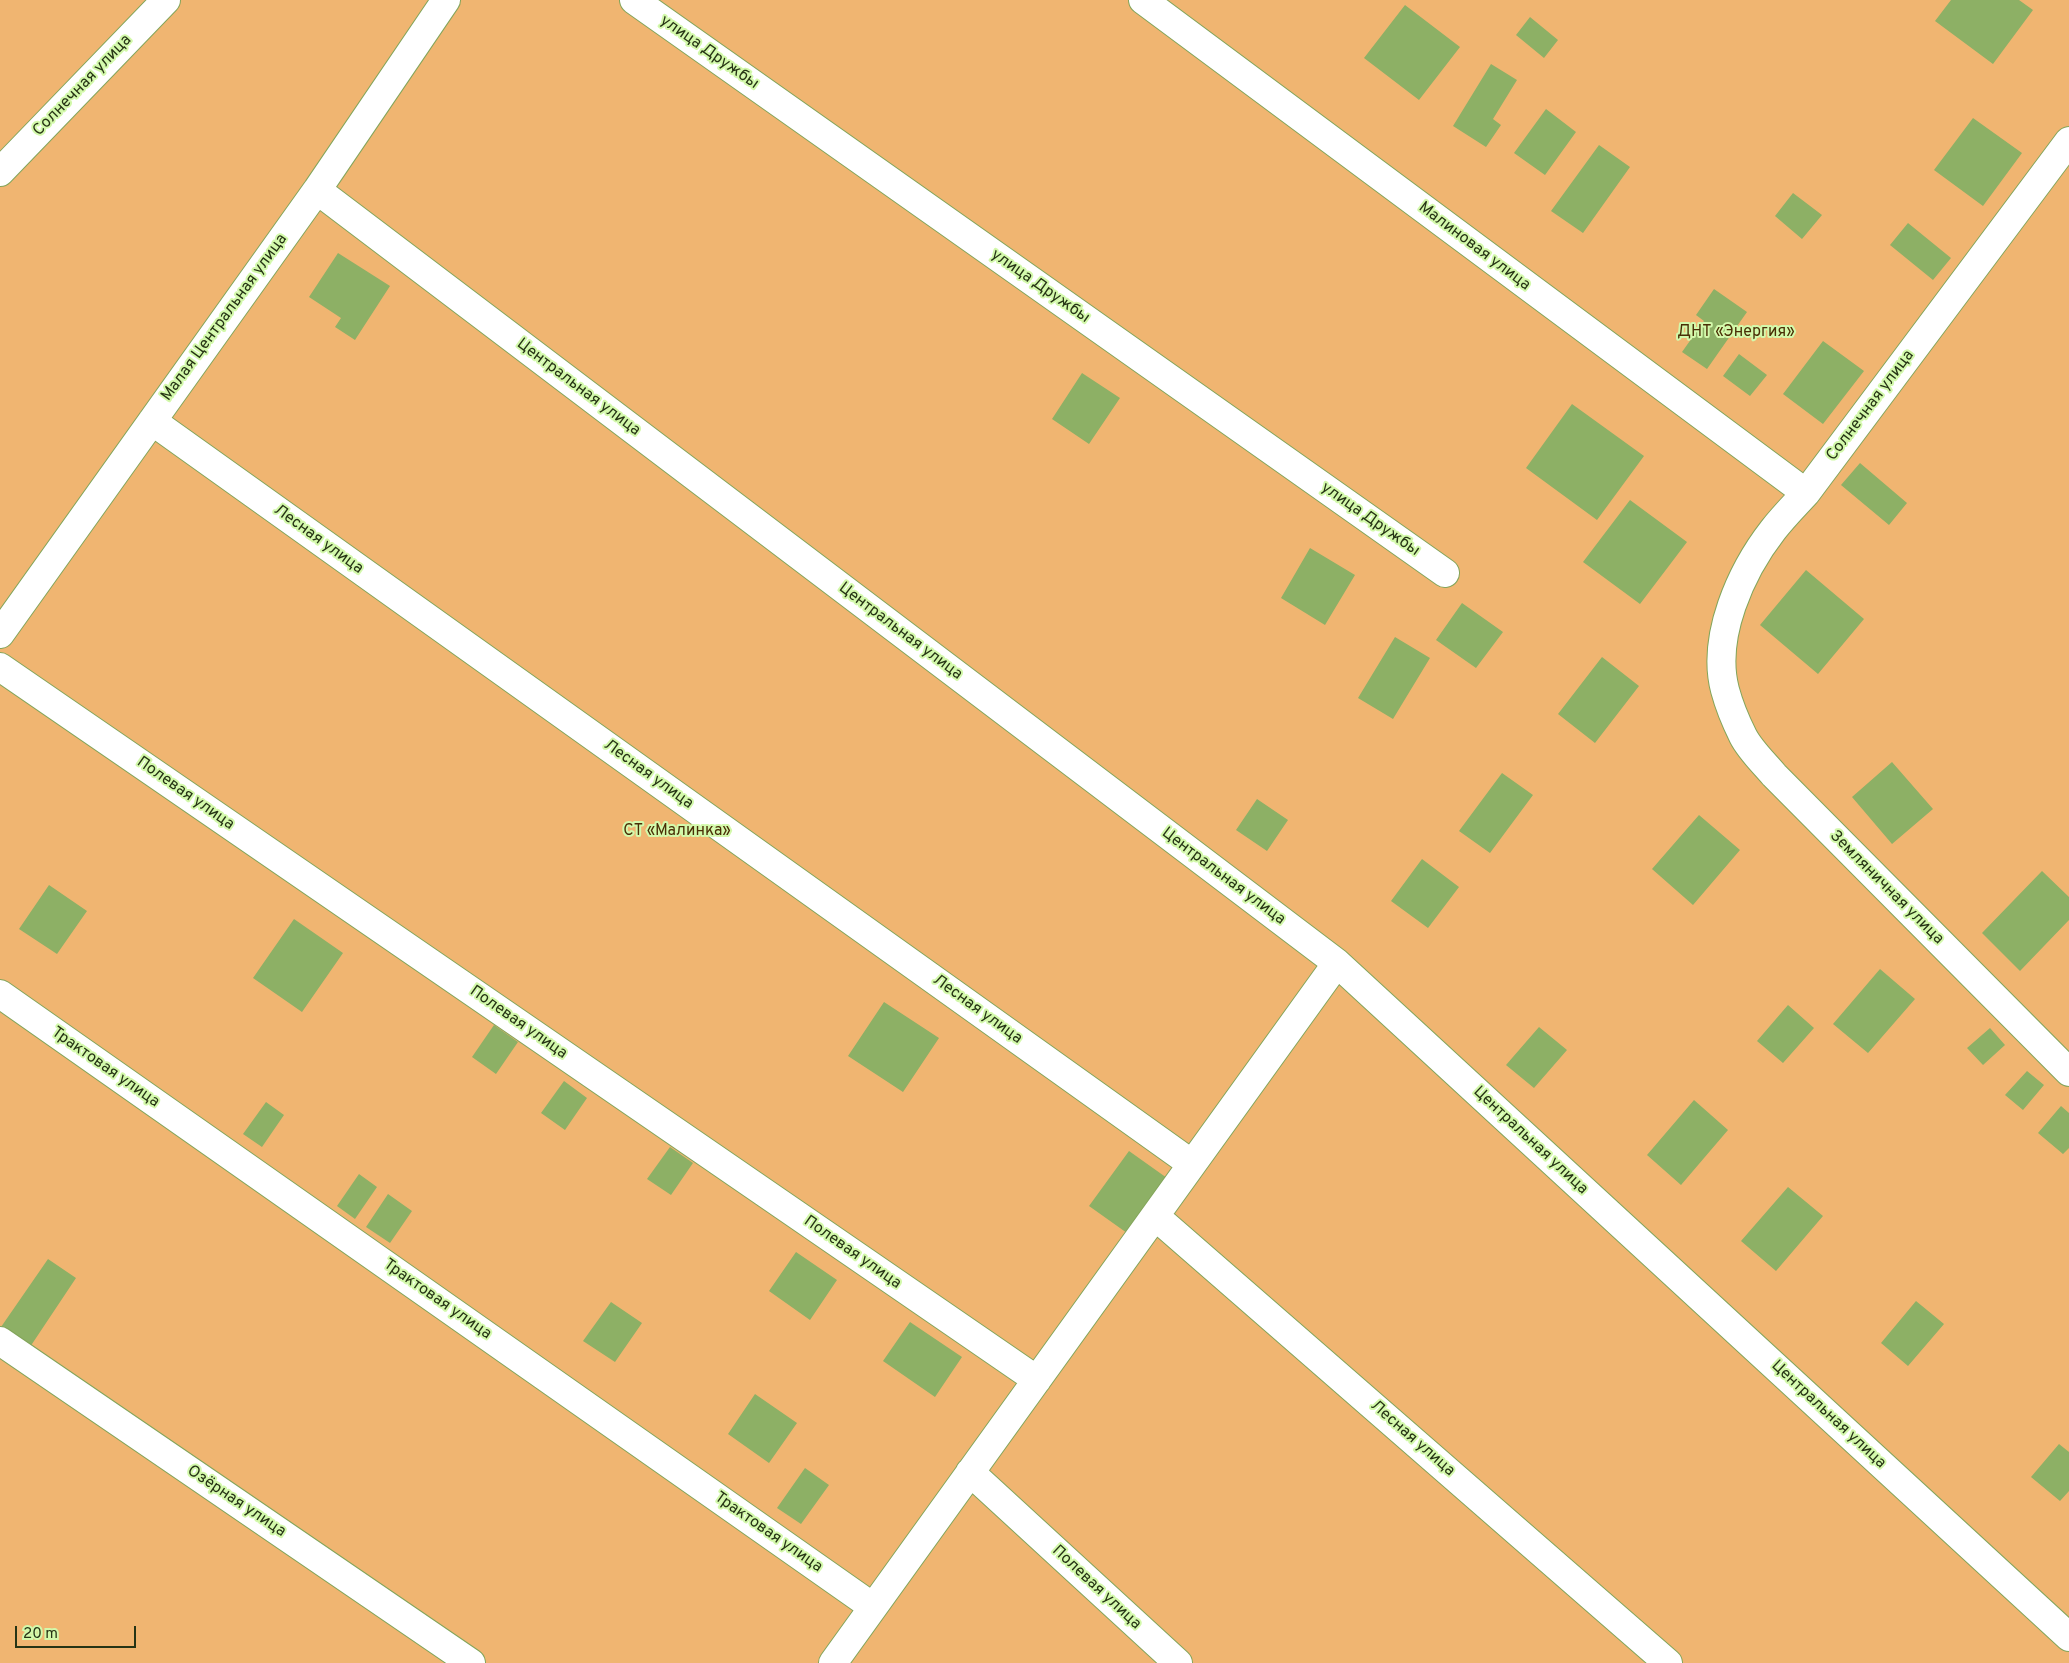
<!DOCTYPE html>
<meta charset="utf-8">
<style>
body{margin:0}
#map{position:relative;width:2069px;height:1663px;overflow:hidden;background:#c6eb9e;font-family:Overpass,sans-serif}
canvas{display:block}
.scale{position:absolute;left:15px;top:1626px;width:121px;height:22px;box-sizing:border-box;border:2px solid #263415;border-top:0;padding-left:6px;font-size:15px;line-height:18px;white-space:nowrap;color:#263415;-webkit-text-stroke:4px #d3f9ab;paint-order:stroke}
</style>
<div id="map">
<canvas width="2069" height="1663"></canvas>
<div class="scale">20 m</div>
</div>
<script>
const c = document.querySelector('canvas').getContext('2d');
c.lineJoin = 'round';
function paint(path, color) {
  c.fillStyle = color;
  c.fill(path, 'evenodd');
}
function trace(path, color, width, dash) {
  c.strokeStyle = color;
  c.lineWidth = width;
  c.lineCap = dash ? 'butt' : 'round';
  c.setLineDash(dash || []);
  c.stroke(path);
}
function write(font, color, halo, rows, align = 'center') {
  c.font = font + ' Overpass,sans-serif';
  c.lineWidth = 4;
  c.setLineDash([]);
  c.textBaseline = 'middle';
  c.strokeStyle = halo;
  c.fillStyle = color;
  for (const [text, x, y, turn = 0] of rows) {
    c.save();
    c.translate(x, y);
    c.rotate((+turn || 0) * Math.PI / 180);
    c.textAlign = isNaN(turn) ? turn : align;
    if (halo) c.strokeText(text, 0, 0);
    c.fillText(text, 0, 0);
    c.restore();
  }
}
paint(new Path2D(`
 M0,0H2069V1663H0Z`), '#f0b571');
paint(new Path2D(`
 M1951,0H2019L2033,10L1993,64L1935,21Z
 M1405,5L1460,47L1419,100L1364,58Z
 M1530,17L1558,40L1544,58L1516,35Z
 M1491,64L1517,80L1493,119L1501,125L1486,147L1453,126Z
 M1546,109L1576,132L1545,175L1514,153Z
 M1973,118L2022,153L1983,206L1934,170Z
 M1599,145L1630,167L1583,233L1551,211Z
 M1793,193L1822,215L1802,239L1775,216Z
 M1908,223L1951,258L1933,280L1890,245Z
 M338,253L390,286L355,340L335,327L341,318L309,297Z
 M1714,289L1747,312L1707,369L1682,352L1704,321L1696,315Z
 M1823,341L1864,371L1823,424L1783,394Z
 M1739,354L1767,375L1750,396L1723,376Z
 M1082,373L1120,398L1089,444L1052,419Z
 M1572,404L1644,456L1597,520L1526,468Z
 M1860,463L1907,503L1889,525L1841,485Z
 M1630,500L1687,542L1640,604L1583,562Z
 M1310,548L1355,575L1325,625L1281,598Z
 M1806,570L1864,619L1818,674L1760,625Z
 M1462,603L1503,632L1476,668L1436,640Z
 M1395,637L1430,658L1393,719L1358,698Z
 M1602,657L1639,686L1595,743L1558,714Z
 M1892,762L1933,809L1892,844L1852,797Z
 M1502,773L1533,795L1490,853L1459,831Z
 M1257,799L1288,820L1267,851L1236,830Z
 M1699,815L1740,850L1693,905L1652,869Z
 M1422,859L1459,887L1428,928L1391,901Z
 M2042,871L2069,897V920L2020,971L1982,933Z
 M49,885L87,911L57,954L19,929Z
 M294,919L343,953L302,1012L253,978Z
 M1880,969L1915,999L1868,1053L1833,1024Z
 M884,1002L939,1038L903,1092L848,1056Z
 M1788,1005L1814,1028L1783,1063L1757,1041Z
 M494,1025L518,1042L496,1074L472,1057Z
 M1539,1027L1567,1050L1534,1088L1506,1065Z
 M1990,1028L2005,1045L1983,1065L1967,1048Z
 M2027,1071L2044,1085L2023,1110L2005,1095Z
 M564,1081L587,1098L565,1130L541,1113Z
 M1694,1100L1728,1130L1681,1185L1647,1155Z
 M266,1102L284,1115L262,1147L243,1134Z
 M2061,1106L2069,1113V1148L2063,1154L2038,1133Z
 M670,1147L693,1163L671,1195L647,1179Z
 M1129,1151L1167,1178L1127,1233L1089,1206Z
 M359,1174L377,1187L355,1219L337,1206Z
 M1788,1187L1823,1216L1776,1271L1741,1241Z
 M388,1194L412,1211L390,1243L366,1227Z
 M796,1252L837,1280L810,1320L769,1291Z
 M48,1259L76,1278L30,1347L1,1327Z
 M1916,1301L1944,1324L1908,1366L1881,1343Z
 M611,1302L642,1323L615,1362L583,1341Z
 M910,1322L962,1357L935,1397L883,1361Z
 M755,1394L797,1423L769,1463L728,1434Z
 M2059,1444L2069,1452V1491L2060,1501L2031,1477Z
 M805,1468L829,1485L801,1524L777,1508Z`), '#8db065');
const minor = new Path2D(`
 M634,0L1445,573
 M1143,0L1806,493
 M2069,141L1806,493C1795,505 1783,517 1773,530C1741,571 1711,637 1725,690C1729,705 1736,722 1743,736C1750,750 1764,763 1774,775L2069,1072
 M0,172L166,0
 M317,190L1337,963L2069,1637
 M152,421L1192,1164
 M0,634L317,190L446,0
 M0,667L1037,1380
 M0,994L873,1607
 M1155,1216L1668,1663
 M0,1341L471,1663
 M970,1472L1178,1663
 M833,1663L1337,963`);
trace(minor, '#83a55b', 30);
trace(minor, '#fff', 28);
write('16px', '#263415', '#d3f9ab', [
 ["улица Дружбы",709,53,35],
 ["Солнечная улица",83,86,-46],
 ["Малиновая улица",1474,247,37],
 ["улица Дружбы",1040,287,35],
 ["Малая Центральная улица",225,318,-54],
 ["Центральная улица",578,388,37],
 ["Солнечная улица",1871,406,-53],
 ["улица Дружбы",1370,520,35],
 ["Лесная улица",318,540,36],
 ["Центральная улица",900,632,37],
 ["Лесная улица",648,775,36],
 ["Полевая улица",185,794,35],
 ["Центральная улица",1223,877,37],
 ["Земляничная улица",1886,888,45],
 ["Лесная улица",977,1010,36],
 ["Полевая улица",518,1023,35],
 ["Трактовая улица",105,1068,35],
 ["Центральная улица",1530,1141,43],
 ["Полевая улица",852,1253,35],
 ["Трактовая улица",437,1300,35],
 ["Центральная улица",1828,1415,43],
 ["Лесная улица",1412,1439,41],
 ["Озёрная улица",236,1502,34],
 ["Трактовая улица",768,1533,35],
 ["Полевая улица",1096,1588,43]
]);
write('16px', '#4a2e06', '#d3f9ab', [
 ["ДНТ «Энергия»",1736,333],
 ["CТ «Малинка»",677,832]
]);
</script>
